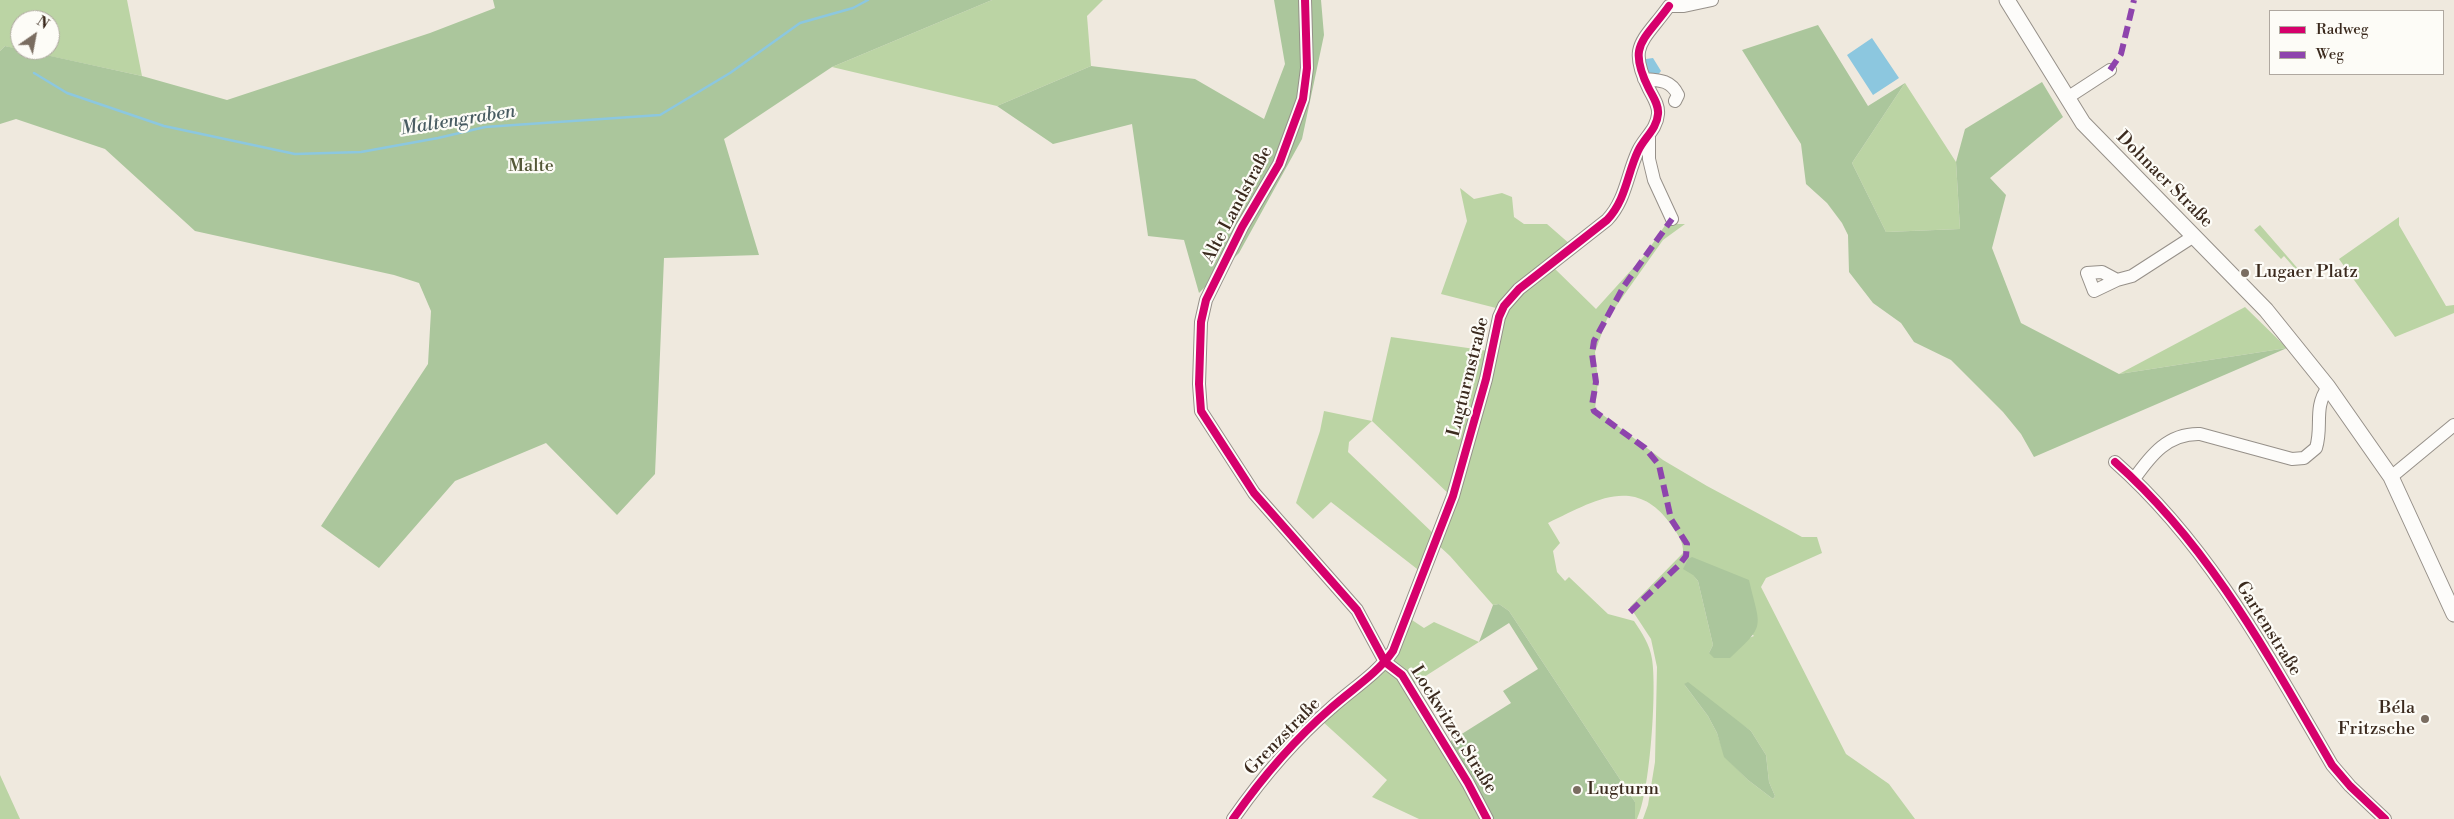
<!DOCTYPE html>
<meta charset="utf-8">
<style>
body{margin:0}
#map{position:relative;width:2454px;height:819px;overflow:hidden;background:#efe9de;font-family:"Libre Bodoni",serif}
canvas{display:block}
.legend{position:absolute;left:2269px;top:10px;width:175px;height:65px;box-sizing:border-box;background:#fdfcf7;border:1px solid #afa8a0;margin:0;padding:6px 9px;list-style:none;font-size:15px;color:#3b2a1e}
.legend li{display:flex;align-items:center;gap:10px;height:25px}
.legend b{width:25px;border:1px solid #afa8a0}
.north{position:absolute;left:10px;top:10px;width:50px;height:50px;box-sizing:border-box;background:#fdfcf7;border:1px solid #afa8a0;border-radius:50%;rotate:33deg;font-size:14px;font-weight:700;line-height:20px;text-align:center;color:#3b2a1e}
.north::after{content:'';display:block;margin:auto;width:18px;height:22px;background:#7a6d61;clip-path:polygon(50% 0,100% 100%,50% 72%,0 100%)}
</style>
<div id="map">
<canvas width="2454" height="819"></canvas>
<ul class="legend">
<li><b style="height:6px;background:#d6006c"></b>Radweg</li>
<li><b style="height:6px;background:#8e44ad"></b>Weg</li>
</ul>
<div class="north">N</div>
</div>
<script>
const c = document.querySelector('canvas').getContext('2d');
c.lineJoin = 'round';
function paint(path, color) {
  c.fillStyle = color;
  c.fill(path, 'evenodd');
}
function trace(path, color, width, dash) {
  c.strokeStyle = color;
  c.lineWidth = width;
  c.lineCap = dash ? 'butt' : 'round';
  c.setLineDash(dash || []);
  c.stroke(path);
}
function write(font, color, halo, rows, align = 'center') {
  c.font = font + ' "Libre Bodoni",serif';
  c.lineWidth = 4.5;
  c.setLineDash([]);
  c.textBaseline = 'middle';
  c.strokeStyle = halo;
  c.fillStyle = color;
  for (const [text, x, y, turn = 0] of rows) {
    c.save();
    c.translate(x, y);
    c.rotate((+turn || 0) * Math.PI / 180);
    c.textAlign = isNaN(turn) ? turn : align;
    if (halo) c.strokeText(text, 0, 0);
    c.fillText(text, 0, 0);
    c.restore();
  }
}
paint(new Path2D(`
 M0,0H127L142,76L22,50H50V20H20V50L5,46L0,51Z
 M992,0H1103L1087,16L1091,66L997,106L832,67Z
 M1905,83L1956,162L1960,229L1886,232L1852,163Z
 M1460,188L1474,199L1502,193L1512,197L1514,217L1524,224H1547L1571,245L1500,309L1441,294L1467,221Z
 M2399,217V225L2446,306L2454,305V313L2395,337L2339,259Z
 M1666,224H1685L1663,240L1607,319L1595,352L1598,381L1595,409L1663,460L1707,486L1802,537H1817L1822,553L1766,578L1761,587L1846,754L1889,784L1915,819H1643L1648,805L1655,762L1657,667L1651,639L1630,607L1683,553C1684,541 1676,532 1669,522C1633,474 1591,503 1548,523L1560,543L1553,551L1557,572L1565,581L1569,577L1608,614L1634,621C1642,633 1650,645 1652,659C1657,689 1650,793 1637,819H1635V802L1509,611L1499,604L1493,605L1450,556L1437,544L1506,308L1553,267L1596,309L1644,256ZM1693,575L1754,636L1709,653L1713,645L1698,581ZM1684,684L1751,731L1766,755L1769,782L1775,796L1773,799L1748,780L1725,757L1717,733L1708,716Z
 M2260,225L2306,278L2304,279L2284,256L2281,259L2254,230Z
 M2245,307L2287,348L2119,374Z
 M1391,337L1489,351L1451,496L1372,421L1349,442L1348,452L1435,535L1421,572L1331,502L1313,519L1296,503L1320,431L1324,411L1372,421Z
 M1409,618L1424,628L1434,622L1479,642L1413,684L1392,660Z
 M1384,670L1398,677L1465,785L1482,819H1419L1372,797L1387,780L1322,721Z
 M0,775L20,819H0Z`), '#bbd4a4');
paint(new Path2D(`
 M493,0H992L832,67L724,139L759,255L664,258L655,474L617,515L546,443L455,481L379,568L321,526L428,364L431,311L419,283L394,275L195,231L105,149L16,119L0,124V51L5,46L142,76L227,100L430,33L495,8Z
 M1274,0H1321L1324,35L1302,139L1239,253L1199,293L1184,240L1148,236L1132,124L1053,144L997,106L1091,66L1195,79L1264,119L1285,64Z
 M1818,25L1868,106L1905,83L1852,163L1886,232L1960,229L1956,162L1965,129L2042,82L2063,117L1990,178L2006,195L1992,248L2021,323L2119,374L2287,348L2034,457L2021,434L2003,412L1951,360L1914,342L1901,323L1873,303L1849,272L1848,235L1842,223L1827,203L1806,184L1801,144L1742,50Z
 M1692,557L1749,580C1760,628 1767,624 1730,658H1714L1709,653L1713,645L1698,581L1693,575L1683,569L1688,559Z
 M1499,604L1509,611L1635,802V819H1490L1449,742L1511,703L1503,691L1538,669L1509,623L1479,642L1493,605Z
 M1688,682L1751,731L1766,755L1769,782L1775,796L1773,799L1748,780L1724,757L1717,733L1708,716L1684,684Z`), '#abc69c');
paint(new Path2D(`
 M1872,38L1899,78L1873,95L1847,55Z
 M1653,58L1661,71L1657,76L1646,71L1644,63L1646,59Z`), '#8cc7df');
trace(new Path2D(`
 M34,73L67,93L164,126L295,154L361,152L438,138L485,127L660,115L730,73L800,23L853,8L868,0`), '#8cc7df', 2.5);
const minor = new Path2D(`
 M1305,0L1307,68L1303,99L1279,164L1242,227L1206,300L1201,322L1199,384L1201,411L1254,493L1357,610L1385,662L1402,675L1468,783L1487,819
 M1669,6H1684L1712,0
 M1644,79C1659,80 1671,80 1678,95L1675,101
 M2067,98L2110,70
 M1649,137V159L1654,180L1672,219
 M2117,280L2094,291L2087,273L2102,272L2117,280L2132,276L2194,236
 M2115,462C2210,546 2269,657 2332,765L2350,786L2385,819
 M2391,477L2454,425
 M2134,479C2151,455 2168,433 2200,434L2292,459L2304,458L2316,448C2323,425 2313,409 2328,387
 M1233,819C1261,779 1294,740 1331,708C1352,689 1377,674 1393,651L1453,496L1486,379L1499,317L1504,306L1519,289L1607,220C1626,200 1627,174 1638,151C1644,138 1657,129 1658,114C1659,105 1653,97 1649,89C1627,45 1643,42 1669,6`);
const major = new Path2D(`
 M2007,0L2083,123L2266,310L2328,387L2391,477L2454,614`);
trace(minor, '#969089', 14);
trace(major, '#969089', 17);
trace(minor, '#fdfcfa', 12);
trace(major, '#fdfcfa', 15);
trace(new Path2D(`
 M2110,70L2121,54L2134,0
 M1630,612L1679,565L1686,556L1687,544L1671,519L1659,465L1645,448L1594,411L1592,405L1596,382L1592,354L1594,341L1624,286L1672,219`), '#8e44ad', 6, [12, 6]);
trace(new Path2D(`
 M1305,0L1307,68L1303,99L1279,164L1242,227L1206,300L1201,322L1199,384L1201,411L1254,493L1357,610L1385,662L1402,675L1468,783L1487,819
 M2115,462C2210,546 2269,657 2332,765L2350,786L2385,819
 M1233,819C1261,779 1294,740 1331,708C1352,689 1377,674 1393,651L1453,496L1486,379L1499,317L1504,306L1519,289L1607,220C1626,200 1627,174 1638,151C1644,138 1657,129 1658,114C1659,105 1653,97 1649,89C1627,45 1643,42 1669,6`), '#d6006c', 8);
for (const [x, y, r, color] of [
 [2245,273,5,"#7a6d61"],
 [2425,719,5,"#7a6d61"],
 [1577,790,5,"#7a6d61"]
]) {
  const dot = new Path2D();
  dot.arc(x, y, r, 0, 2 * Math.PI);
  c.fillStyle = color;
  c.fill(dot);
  trace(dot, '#fdfcf7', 2);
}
write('18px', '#545838', '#fdfcf7', [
 ["Malte",531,167]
]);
write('18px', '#3b2a1e', '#fdfcf7', [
 ["Dohnaer Straße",2164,180,45],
 ["Alte Landstraße",1238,205,-62],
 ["Lugturmstraße",1469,377,-76],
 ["Gartenstraße",2268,629,58],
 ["Lockwitzer Straße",1453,730,58],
 ["Grenzstraße",1283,737,-46]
]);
write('18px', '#3b2a1e', '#fdfcf7', [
 ["Lugaer Platz",2255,273],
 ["Béla",2415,709,"right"],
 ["Fritzsche",2415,730,"right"],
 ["Lugturm",1587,790]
], 'left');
write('italic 19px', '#495c62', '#fdfcf7', [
 ["Maltengraben",458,121,-9]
]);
</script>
